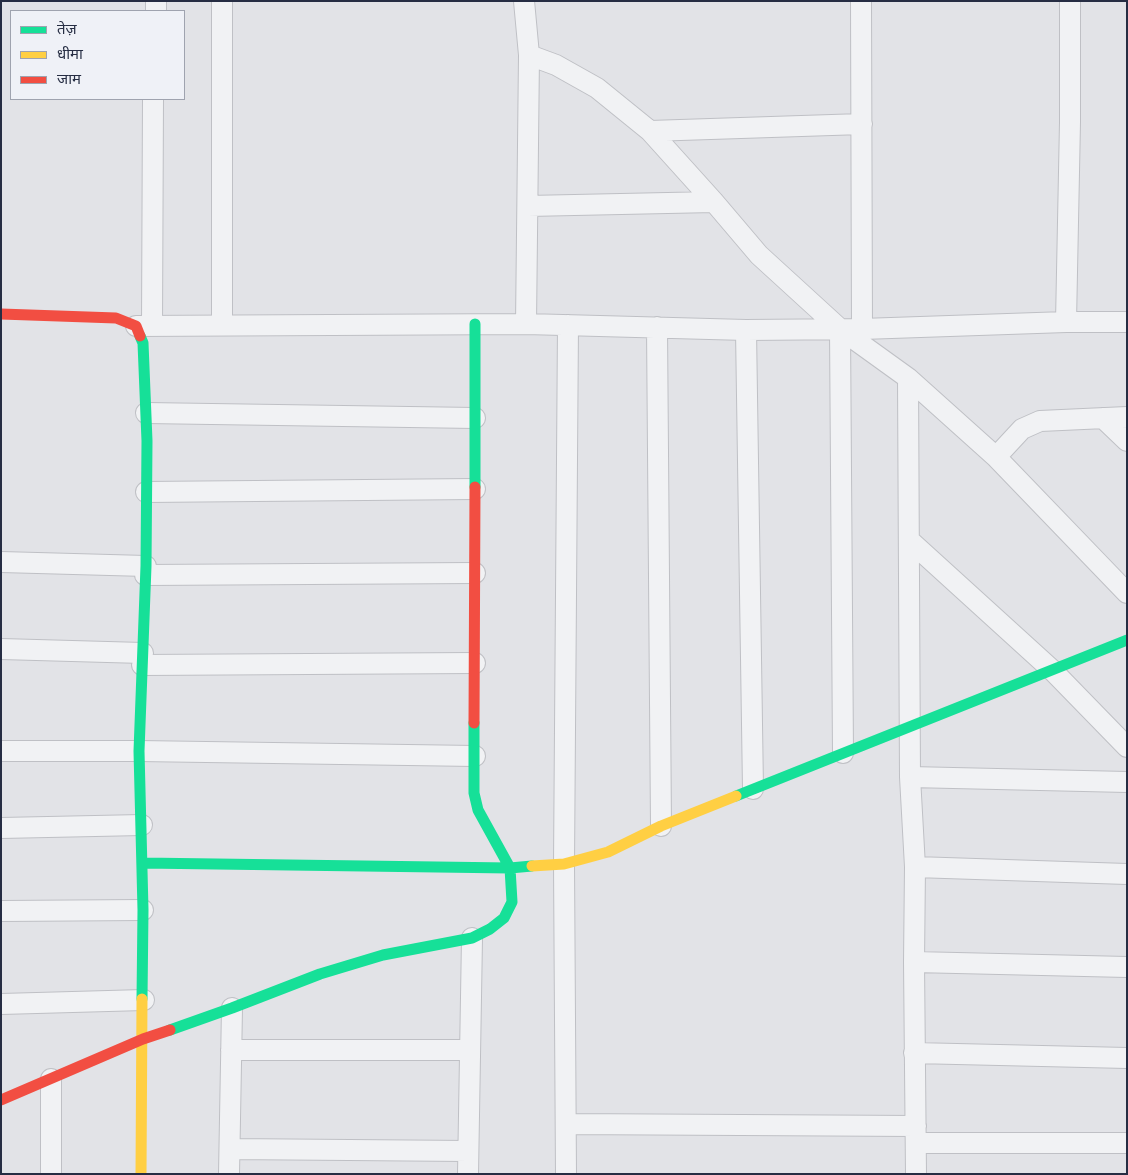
<!DOCTYPE html>
<meta charset="utf-8">
<style>
body{margin:0}
#map{position:relative;width:1128px;height:1175px;overflow:hidden;background:#e2e3e7;font-family:Commissioner,"Noto Sans Devanagari",sans-serif}
canvas{display:block}
.frame{position:absolute;inset:0;border:2px solid #262d43;pointer-events:none}
.legend{position:absolute;left:10px;top:10px;width:175px;height:90px;box-sizing:border-box;background:#eff1f7;border:1px solid #9fa3af;margin:0;padding:6px 9px;list-style:none;font-size:15px;color:#262d43}
.legend li{display:flex;align-items:center;gap:10px;height:25px}
.legend b{width:25px;border:1px solid #9fa3af}
</style>
<div id="map">
<canvas width="1128" height="1175"></canvas>
<div class="frame"></div>
<ul class="legend">
<li><b style="height:6px;background:#16e098"></b>तेज़</li>
<li><b style="height:6px;background:#ffcf43"></b>धीमा</li>
<li><b style="height:6px;background:#f24e42"></b>जाम</li>
</ul>
</div>
<script>
const c = document.querySelector('canvas').getContext('2d');
c.lineJoin = 'round';
function trace(path, color, width, dash) {
  c.strokeStyle = color;
  c.lineWidth = width;
  c.lineCap = dash ? 'butt' : 'round';
  c.setLineDash(dash || []);
  c.stroke(path);
}
const street = new Path2D(`
 M222,1V325
 M524,1L529,55L526,324
 M861,1L862,329
 M156,11V1
 M529,55L556,65L597,88L650,131L714,202L759,255L840,329L908,378L996,457L1127,593
 M650,131L862,124
 M528,206L714,202
 M1066,322L1070,122V1
 M152,325L153,99
 M136,326L526,324L746,330L862,329L1066,322H1127
 M657,327L661,826
 M840,329L843,753
 M746,330L753,789
 M908,378L910,777L915,867L914,962L916,1174
 M146,413L475,418
 M1103,418L1127,441
 M996,457L1022,429L1040,421L1127,417
 M146,492L475,489
 M909,540L1052,670L1127,747
 M1,562L146,566
 M145,575L475,573
 M1,649L143,653
 M142,665L475,663
 M1,751H139L475,756
 M910,777L1127,782
 M1,828L142,825
 M915,867L1127,874
 M1,911L143,910
 M914,962L1127,967
 M1,1004L144,1000
 M231,1050H470
 M914,1053L1127,1058
 M566,1124L916,1126
 M916,1143H1127
 M230,1149L468,1151
 M51,1174V1079
 M229,1174L232,1008
 M468,1174L472,938
 M566,1174L564,864L568,325`);
trace(street, '#bfc0c5', 22);
trace(street, '#f1f2f4', 20);
trace(new Path2D(`
 M140,336L143,343L147,441L146,566L139,751L143,910L142,999
 M475,487V324
 M736,796L1127,640
 M143,863L510,868L532,866
 M170,1030L232,1008L320,974L383,955L472,938L490,929L504,918L512,902L510,868L478,810L474,793V723`), '#16e098', 11);
trace(new Path2D(`
 M532,866L564,864L608,852L661,826L736,796
 M141,1174L142,999`), '#ffcf43', 11);
trace(new Path2D(`
 M1,314L116,318L136,326L140,336
 M474,723L475,487
 M1,1100L143,1039L170,1030`), '#f24e42', 11);
</script>
